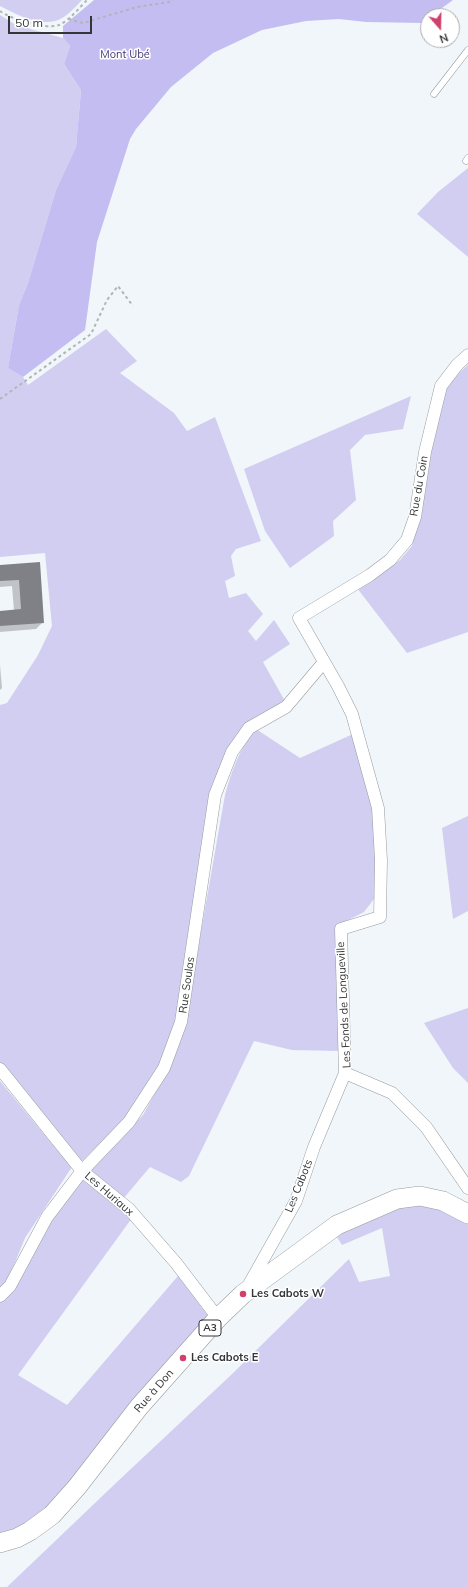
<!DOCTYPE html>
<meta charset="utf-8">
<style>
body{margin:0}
#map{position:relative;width:468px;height:1587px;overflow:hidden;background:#f1f6fa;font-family:Mulish,sans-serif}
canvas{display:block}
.north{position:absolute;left:420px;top:8px;width:40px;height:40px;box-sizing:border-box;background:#fff;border:1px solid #adaeaf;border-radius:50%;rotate:160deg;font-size:11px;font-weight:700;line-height:16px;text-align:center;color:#333537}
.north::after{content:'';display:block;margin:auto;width:14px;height:18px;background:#cf416c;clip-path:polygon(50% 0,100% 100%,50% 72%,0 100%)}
.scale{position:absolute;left:8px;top:16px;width:84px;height:18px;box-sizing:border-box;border:2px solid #333537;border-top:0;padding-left:5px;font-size:12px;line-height:14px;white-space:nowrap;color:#333537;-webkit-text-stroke:3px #fff;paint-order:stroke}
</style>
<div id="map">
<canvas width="468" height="1587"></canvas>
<div class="north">N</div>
<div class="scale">50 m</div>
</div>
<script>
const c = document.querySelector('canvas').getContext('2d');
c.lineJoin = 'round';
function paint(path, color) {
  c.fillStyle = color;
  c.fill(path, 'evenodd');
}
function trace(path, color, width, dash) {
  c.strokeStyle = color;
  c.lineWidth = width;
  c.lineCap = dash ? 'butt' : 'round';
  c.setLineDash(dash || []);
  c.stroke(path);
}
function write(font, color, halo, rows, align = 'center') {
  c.font = font + ' Mulish,sans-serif';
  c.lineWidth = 3;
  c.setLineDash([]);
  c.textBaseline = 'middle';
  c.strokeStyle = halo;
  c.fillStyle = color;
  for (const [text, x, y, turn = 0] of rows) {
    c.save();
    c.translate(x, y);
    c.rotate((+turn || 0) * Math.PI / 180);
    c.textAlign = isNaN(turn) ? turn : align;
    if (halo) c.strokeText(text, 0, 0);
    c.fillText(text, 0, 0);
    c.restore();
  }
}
paint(new Path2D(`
 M0,0H82C76,6 70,13 64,17C44,30 18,15 0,6Z
 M0,15L16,25L63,38L70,46L64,64L81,90L76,147L56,190L28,283L19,305L8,368L23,377L28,385L106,329L137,361L120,373L174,413L187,431L215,417L261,541L236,549L231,556L235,576L225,581L229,598L246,593L263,614L248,631L256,641L274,620L290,644L263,662L286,703L228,749L176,1025L158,1068L126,1118L80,1163L0,1063V705L7,703L38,655L52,626L45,553L0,557Z
 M468,168V257L417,214L438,192Z
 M468,365V632L407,653L357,588L400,560L412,546L435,431L447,387L460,372Z
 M411,396L403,429L365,435L350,450L356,500L333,521L334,536L290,568L265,531L244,469Z
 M256,729L300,758L353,734L373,812L376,857L374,899L364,912L336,926L339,1051L292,1050L254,1041L189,1176L181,1182L150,1167L123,1199L90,1169L143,1115L165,1075L184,1028L225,795C232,770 239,749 256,729Z
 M468,816V911L453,919L442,828Z
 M468,1008V1083L453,1068L424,1023Z
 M0,1081L57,1150L72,1167L25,1238L7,1282L0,1289Z
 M83,1178L132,1218L18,1375L67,1405L178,1276L211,1320L46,1512L0,1538V1301L49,1220Z
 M409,1203L438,1208L468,1224V1587H7L117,1482L231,1375L349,1259L359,1282L390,1276L382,1228L342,1245L335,1234Z`), '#d1cef1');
paint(new Path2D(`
 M94,0H453L431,16H428V18L422,23L366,22L339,19L306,21L262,30L213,53L171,87L136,129L130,139L97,242L85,330L23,377L8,368L19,305L28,283L56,190L76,147L81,90L64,64L70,46L63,38V26Z`), '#c3bdf2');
paint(new Path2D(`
 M39,563L43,622L36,629L0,632V612L14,611L12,586L0,587V566Z
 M0,665L2,688L0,690Z`), '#0003');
paint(new Path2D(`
 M40,562L44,623L0,626V611L21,609L19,580L0,581V565Z`), '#7f8186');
const lane = new Path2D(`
 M434,94L468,50
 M466,161L468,158`);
const street = new Path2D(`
 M468,355L457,365L441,386L425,452L415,517L407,540L390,560L370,575L299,618L338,686L352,714L378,808L381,860L380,917L341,929L345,1073L392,1093L426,1127L468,1188
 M0,1069L82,1171L129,1209L176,1263L218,1318
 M247,1288L296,1201L314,1147L345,1073
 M0,1296L10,1286L47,1217L82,1171L129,1122L164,1068L181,1022L215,795L232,752L249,728L286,707L324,662`);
const primary = new Path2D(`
 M0,1543L17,1538L30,1531L52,1515L77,1487L139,1407L218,1318L243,1294L337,1225L397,1199L420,1196L443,1201L468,1214`);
trace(lane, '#969b9e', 7);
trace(street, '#969b9e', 13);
trace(primary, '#969b9e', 20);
trace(new Path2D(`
 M0,11C10,19 47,30 59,25C70,20 79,8 87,0
 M69,18L71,20L83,23L137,7L169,2L173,0
 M0,399L91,334L107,300L118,286L133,306`), '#b1b5b8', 2, [3, 3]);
trace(lane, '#fff', 6);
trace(street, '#fff', 12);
trace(primary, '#fff', 19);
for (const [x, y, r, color] of [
 [243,1294,4,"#cf416c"],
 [183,1358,4,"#cf416c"]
]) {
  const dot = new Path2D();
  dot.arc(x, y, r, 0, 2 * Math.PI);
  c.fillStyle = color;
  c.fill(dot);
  trace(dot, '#fff', 1.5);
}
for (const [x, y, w] of [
 [210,1328,22]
]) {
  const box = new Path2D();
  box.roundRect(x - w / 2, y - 8, w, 16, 3);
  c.fillStyle = '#fff';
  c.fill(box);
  trace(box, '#333537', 1);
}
write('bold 10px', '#333537', null, [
 ["A3",210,1328]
]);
write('11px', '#423574', '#fff', [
 ["Mont Ubé",125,55]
]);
write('11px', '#333537', '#fff', [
 ["Rue du Coin",419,486,-80],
 ["Rue Soulas",187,985,-82],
 ["Les Fonds de Longueville",344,1005,-93],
 ["Les Cabots",299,1186,-68],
 ["Les Huriaux",109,1194,41],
 ["Rue à Don",154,1391,-49]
]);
write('bold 11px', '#333537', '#fff', [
 ["Les Cabots W",251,1294],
 ["Les Cabots E",191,1358]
], 'left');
</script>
